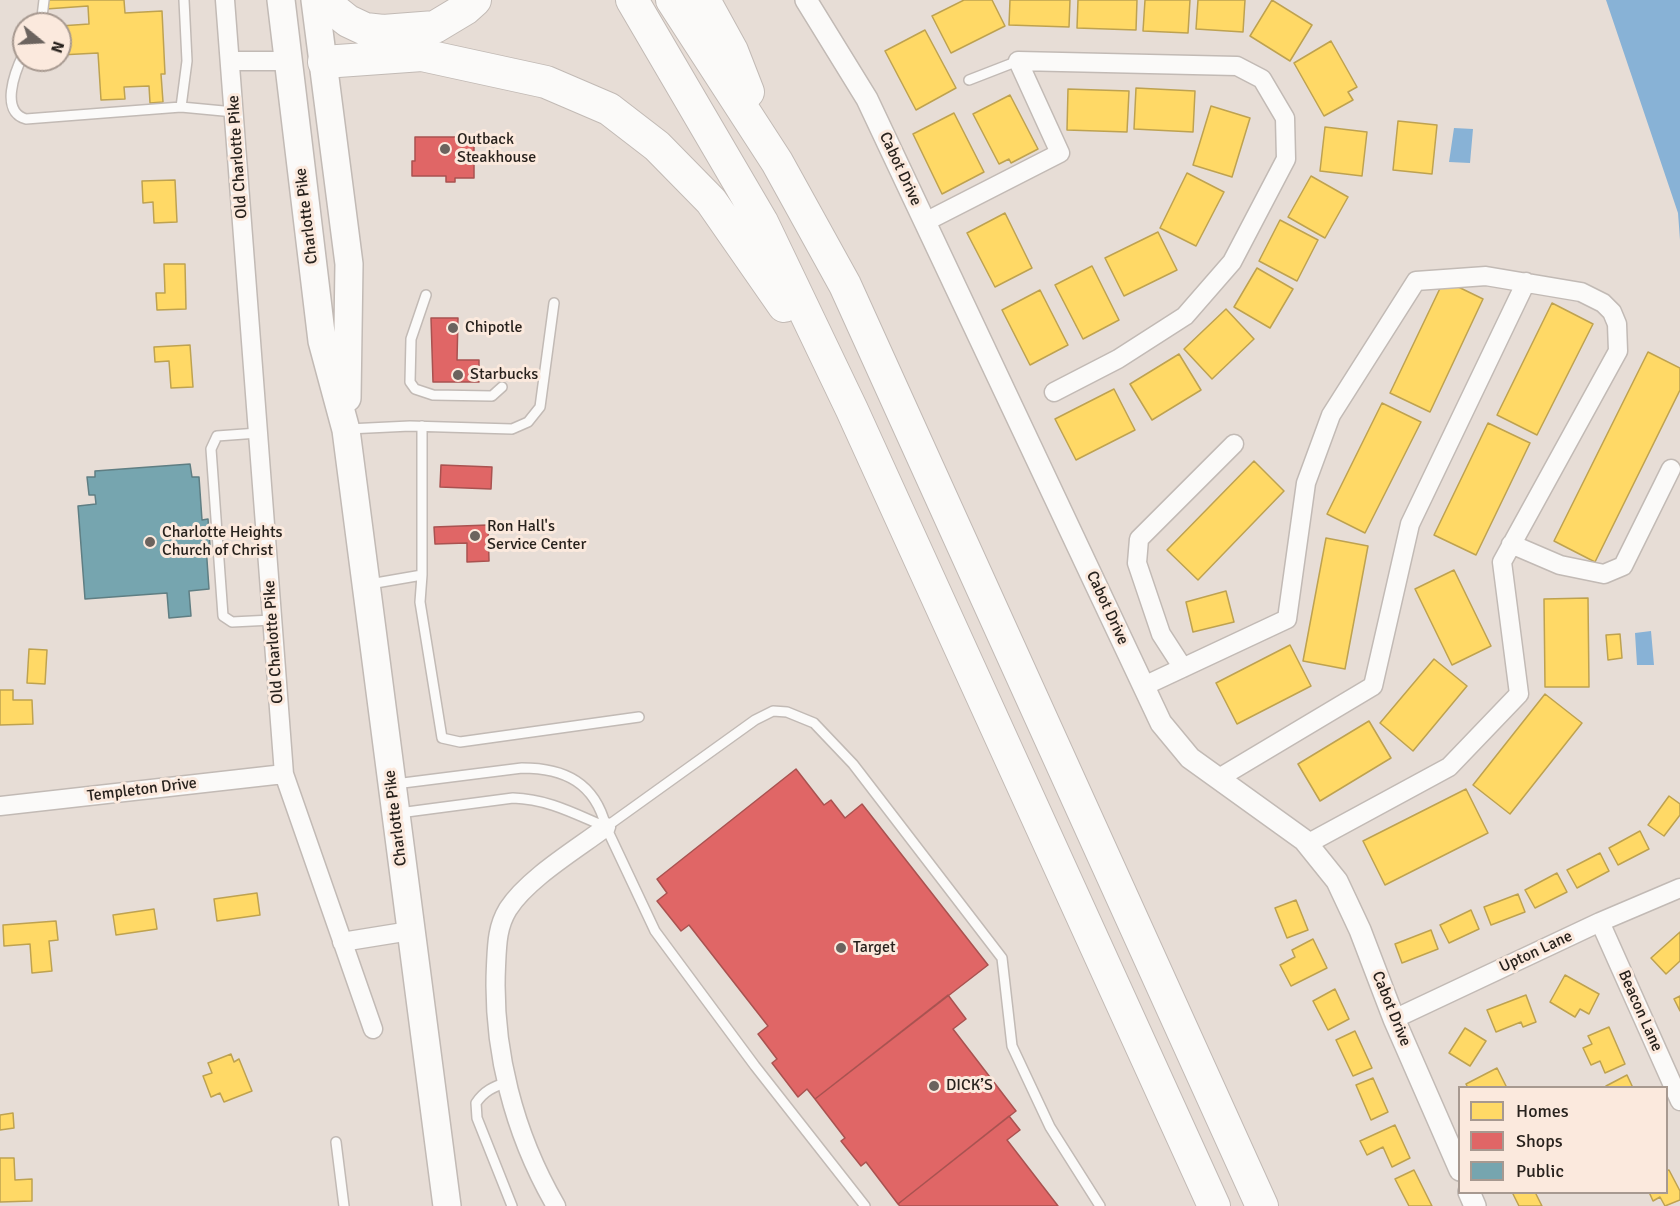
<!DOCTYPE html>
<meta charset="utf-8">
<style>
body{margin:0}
#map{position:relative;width:1680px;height:1206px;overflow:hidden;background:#e7ddd6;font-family:Signika,sans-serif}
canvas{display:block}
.legend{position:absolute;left:1458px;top:1086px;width:210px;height:108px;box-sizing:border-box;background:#fbe9dd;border:2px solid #a79990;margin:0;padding:8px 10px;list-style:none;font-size:18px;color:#28221d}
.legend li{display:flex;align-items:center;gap:12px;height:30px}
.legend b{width:30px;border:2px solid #a79990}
.north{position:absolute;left:12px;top:12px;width:60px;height:60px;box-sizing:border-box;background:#fbe9dd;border:2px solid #a79990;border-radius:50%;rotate:108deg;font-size:16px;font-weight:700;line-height:24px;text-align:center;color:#28221d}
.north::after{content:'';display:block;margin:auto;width:21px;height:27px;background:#6b635e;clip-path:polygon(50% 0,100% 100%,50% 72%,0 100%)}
</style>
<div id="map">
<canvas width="1680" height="1206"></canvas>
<ul class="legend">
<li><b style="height:16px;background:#ffd966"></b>Homes</li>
<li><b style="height:16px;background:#e06666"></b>Shops</li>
<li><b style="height:16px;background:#76a5af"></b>Public</li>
</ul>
<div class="north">N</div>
</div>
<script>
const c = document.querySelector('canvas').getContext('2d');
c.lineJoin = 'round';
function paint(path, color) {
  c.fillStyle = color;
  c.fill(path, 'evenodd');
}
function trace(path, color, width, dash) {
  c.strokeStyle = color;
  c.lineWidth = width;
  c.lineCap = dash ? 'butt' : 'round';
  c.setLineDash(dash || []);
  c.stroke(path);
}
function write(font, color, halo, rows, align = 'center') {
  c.font = font + ' Signika,sans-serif';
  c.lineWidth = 6;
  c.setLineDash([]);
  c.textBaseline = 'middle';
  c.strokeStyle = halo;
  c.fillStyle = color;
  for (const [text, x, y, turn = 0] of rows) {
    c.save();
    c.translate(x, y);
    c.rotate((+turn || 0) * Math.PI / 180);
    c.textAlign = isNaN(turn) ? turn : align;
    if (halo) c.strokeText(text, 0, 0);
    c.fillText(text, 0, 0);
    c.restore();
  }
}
paint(new Path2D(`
 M1606,0H1680V240L1678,213Z
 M1454,128L1473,129L1470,163L1449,162Z
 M1651,631L1654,665H1637L1635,633Z`), '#88b2d6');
const homes = new Path2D(`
 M46,0H124L125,13L162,11L165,74H161L163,102L150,103L149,86L124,87L125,99L101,100L98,53L60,55V26L89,24L88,6L46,9Z
 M964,0H992L1005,26L951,53L932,16Z
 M1010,0H1070L1069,27L1009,25Z
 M1078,0H1137L1136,30L1077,28Z
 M1145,0H1190L1188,33L1143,31Z
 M1198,0H1245L1243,32L1196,29Z
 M1272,0L1312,25L1290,61L1250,36Z
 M925,30L956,88L916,110L885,51Z
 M1331,41L1357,87L1348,92L1353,100L1324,116L1294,63Z
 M1136,88L1195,91L1193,132L1134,129Z
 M1068,89L1129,91L1127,132L1067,130Z
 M1010,95L1038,149L1011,163L1009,159L999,164L973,114Z
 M1211,106L1250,118L1232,177L1193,165Z
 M954,113L984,172L942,194L913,134Z
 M1398,121L1437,125L1432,174L1393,170Z
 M1325,127L1367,132L1362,176L1320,171Z
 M1187,173L1224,192L1196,246L1160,228Z
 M1311,176L1348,197L1325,238L1288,217Z
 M175,180L177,222L154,223L153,202L143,203L142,181Z
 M1005,213L1032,268L995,287L967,233Z
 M1280,220L1318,240L1297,281L1259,261Z
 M1158,232L1177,270L1124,296L1105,258Z
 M164,264H185L186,309L157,310L156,293H165Z
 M1092,266L1119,320L1083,339L1055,285Z
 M1257,268L1293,289L1270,328L1234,307Z
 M1444,280L1483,299L1430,412L1390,393Z
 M1040,290L1068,345L1030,365L1002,310Z
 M1552,303L1593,324L1537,435L1497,415Z
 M1226,309L1254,339L1212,379L1184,349Z
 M190,345L193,387L171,388L169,361L155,362L154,347Z
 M1648,352L1680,368V390L1595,562L1554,541Z
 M1179,354L1201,390L1152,420L1130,384Z
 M1114,389L1135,430L1076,460L1055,419Z
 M1382,403L1421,422L1365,533L1327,514Z
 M1488,423L1530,443L1476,555L1434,535Z
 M1254,461L1284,491L1198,580L1167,550Z
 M1326,538L1368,546L1345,669L1303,661Z
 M1454,570L1491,646L1452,665L1415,589Z
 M1226,591L1234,622L1193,632L1186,602Z
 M1588,598L1589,687H1545L1544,599Z
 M1620,634L1622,658L1608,660L1606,635Z
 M1290,645L1311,686L1237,724L1216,683Z
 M29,649L47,650L45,684L27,683Z
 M1434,659L1467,686L1413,751L1380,723Z
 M0,690H13V700H32L33,724L0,725Z
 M1545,694L1582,723L1510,814L1473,785Z
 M1369,721L1391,758L1320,801L1298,764Z
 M1466,789L1488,833L1385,885L1363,841Z
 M1669,796L1680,804V815L1664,836L1648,825Z
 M1640,831L1649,849L1618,865L1609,848Z
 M1600,853L1609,871L1577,888L1567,870Z
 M1557,873L1567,892L1535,908L1525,890Z
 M257,893L260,915L217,921L214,899Z
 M1518,894L1525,912L1491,925L1484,907Z
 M1296,900L1308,930L1287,938L1275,908Z
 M154,909L157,929L116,935L113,915Z
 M1471,910L1479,929L1449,943L1440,925Z
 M56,921L58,940L49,941L52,971L32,973L30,944L4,946L3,925Z
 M1431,930L1438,949L1402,963L1395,944Z
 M1680,932V961L1666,974L1651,958Z
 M1313,939L1327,968L1291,986L1280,965L1295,957L1292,950Z
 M1565,975L1599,994L1589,1014L1580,1009L1575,1017L1550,1002Z
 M1335,989L1349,1019L1328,1030L1313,1001Z
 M1526,995L1536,1022L1523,1027L1521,1022L1496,1032L1487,1010Z
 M1680,996V1011L1674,999Z
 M1609,1027L1625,1064L1605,1073L1600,1061L1591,1065L1583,1048L1592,1044L1588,1036Z
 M1465,1028L1486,1041L1470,1066L1449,1053Z
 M1355,1031L1372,1068L1353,1076L1336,1040Z
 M231,1054L234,1062L239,1059L252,1091L224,1102L220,1093L211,1097L203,1076L212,1073L208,1063Z
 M1497,1068L1507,1088H1468L1466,1084Z
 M1627,1075L1633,1088H1607L1606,1086Z
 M1373,1078L1388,1112L1371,1120L1356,1085Z
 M13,1113L14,1128L0,1130V1115Z
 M1395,1125L1410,1158L1392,1167L1383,1147L1367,1155L1360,1141Z
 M0,1158H14L15,1180L32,1179V1201L0,1202Z
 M1414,1170L1432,1206H1409L1395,1179Z
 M1669,1170L1680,1191V1200L1665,1206L1660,1197L1653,1201L1649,1192H1666V1171Z
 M1512,1192H1535L1542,1206H1519Z`);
paint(homes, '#ffd966');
trace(homes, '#bea250', 1.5);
const shops = new Path2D(`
 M415,137H474V178H455V182H446V176H412V161H415Z
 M431,318H458L457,360H479V382H433Z
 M441,465L492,467L491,489L440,487Z
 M488,525L489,561L467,562V543L435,544L434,527Z
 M796,769L824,805L831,800L845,818L862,804L988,965L815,1099L807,1089L798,1097L772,1063L777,1059L758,1034L768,1026L689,925L681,931L657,901L667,893L657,879Z
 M948,995L966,1019L953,1029L1016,1111L898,1204L866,1162L861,1166L841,1141L845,1138L815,1099Z
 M1009,1116L1020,1130L1007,1140L1058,1206H900L898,1204Z`);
paint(shops, '#e06666');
trace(shops, '#a95250', 1.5);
const public = new Path2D(`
 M190,464L192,477H199L202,520L208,519L210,546H206L209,589L189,591L191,616L169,618L167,593L85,599L78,506L96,504L95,495H89L87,477H95V471Z`);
paint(public, '#76a5af');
trace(public, '#5f7e83', 1.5);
const service = new Path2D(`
 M38,24L42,17L44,0
 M24,53C14,73 0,112 26,119L181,107L234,112
 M969,80L1018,61
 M181,107L187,61L184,0
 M426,295L411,339L410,382L415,389L433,395L492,396L502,387
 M348,429L410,426L512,429L528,422L540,407L554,303
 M258,433L217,436L211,449L223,616L232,622L272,620
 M422,575L420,602L442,738L460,742L639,717
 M370,584L422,575V426
 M395,784L522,768C565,768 595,783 606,827L655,931L755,1066L865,1206
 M399,813L513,798C548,799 575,814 606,827
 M606,827L755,720L773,711L787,712L814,723L853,764L1002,958L1012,1046L1050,1127L1100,1206
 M507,1082C493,1087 484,1091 476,1103L477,1118L512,1206
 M336,1142L344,1206`);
const minor = new Path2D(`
 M225,0L284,774L373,1029
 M231,61H289
 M925,222L1060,153L1018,61L1237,66L1262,79L1285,118L1286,159L1232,262L1185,316L1118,359L1054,392
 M1511,544L1560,565L1604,574L1623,566L1671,469
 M1183,668L1161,634L1137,563L1139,539L1234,444
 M1144,686L1287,619L1306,483L1331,415L1416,281L1486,276L1581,292L1603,303L1612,312L1617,324L1618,351L1502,562L1519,694L1449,767L1307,844
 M1219,778L1373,686L1410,524L1526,282
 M0,806L284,774
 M1600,922L1680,1101
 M342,942L410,931
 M1394,1019L1600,922L1680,888
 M556,1206C514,1134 492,1049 496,966C497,945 497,927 508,909C528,878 577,849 606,827`);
const tertiary = new Path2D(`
 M806,0L867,99L1161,723L1190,758L1304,840L1337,881L1360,930L1394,1019L1460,1170
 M1469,1192L1475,1206`);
const primary = new Path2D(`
 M281,0L322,341L346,430L447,1206
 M315,0L349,264L347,398`);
const motorway = new Path2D(`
 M326,0L328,5L348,21L365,29L383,31L435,27L465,9L475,0
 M632,0L762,222L852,410L1214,1206
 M672,0L777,162L845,285L1262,1206
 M704,0L732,51L748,92
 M324,62L422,55L546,82L609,109L657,146L711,201L784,306`);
trace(service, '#c2bab5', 12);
trace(minor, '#c2bab5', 21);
trace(tertiary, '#c2bab5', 24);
trace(primary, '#c2bab5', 30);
trace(motorway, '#c2bab5', 34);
trace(service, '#fbfaf9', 9);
trace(minor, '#fbfaf9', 18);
trace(tertiary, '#fbfaf9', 21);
trace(primary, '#fbfaf9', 27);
trace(motorway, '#fbfaf9', 32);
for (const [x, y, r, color] of [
 [445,149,6,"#6b635e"],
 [453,328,6,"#6b635e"],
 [458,375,6,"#6b635e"],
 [475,536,6,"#6b635e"],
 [150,542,6,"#6b635e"],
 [841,948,6,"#6b635e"],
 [934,1086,6,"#6b635e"]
]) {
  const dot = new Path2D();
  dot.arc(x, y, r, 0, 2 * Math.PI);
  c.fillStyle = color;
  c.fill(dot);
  trace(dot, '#fbe9dd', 2);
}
write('16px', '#28221d', '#fbe9dd', [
 ["Outback",457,140],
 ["Steakhouse",457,158],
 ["Chipotle",465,328],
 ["Starbucks",470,375],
 ["Ron Hall's",487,527],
 ["Service Center",487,545],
 ["Charlotte Heights",162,533],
 ["Church of Christ",162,551],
 ["Target",853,948],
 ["DICK’S",946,1086]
], 'left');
write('16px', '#28221d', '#fbe9dd', [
 ["Old Charlotte Pike",238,157,-94],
 ["Cabot Drive",900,169,65],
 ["Charlotte Pike",307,216,-97],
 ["Cabot Drive",1107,608,65],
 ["Old Charlotte Pike",274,642,-94],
 ["Templeton Drive",142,790,-7],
 ["Charlotte Pike",396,818,-97],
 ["Upton Lane",1536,952,-25],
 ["Cabot Drive",1391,1009,68],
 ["Beacon Lane",1640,1011,66]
]);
</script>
